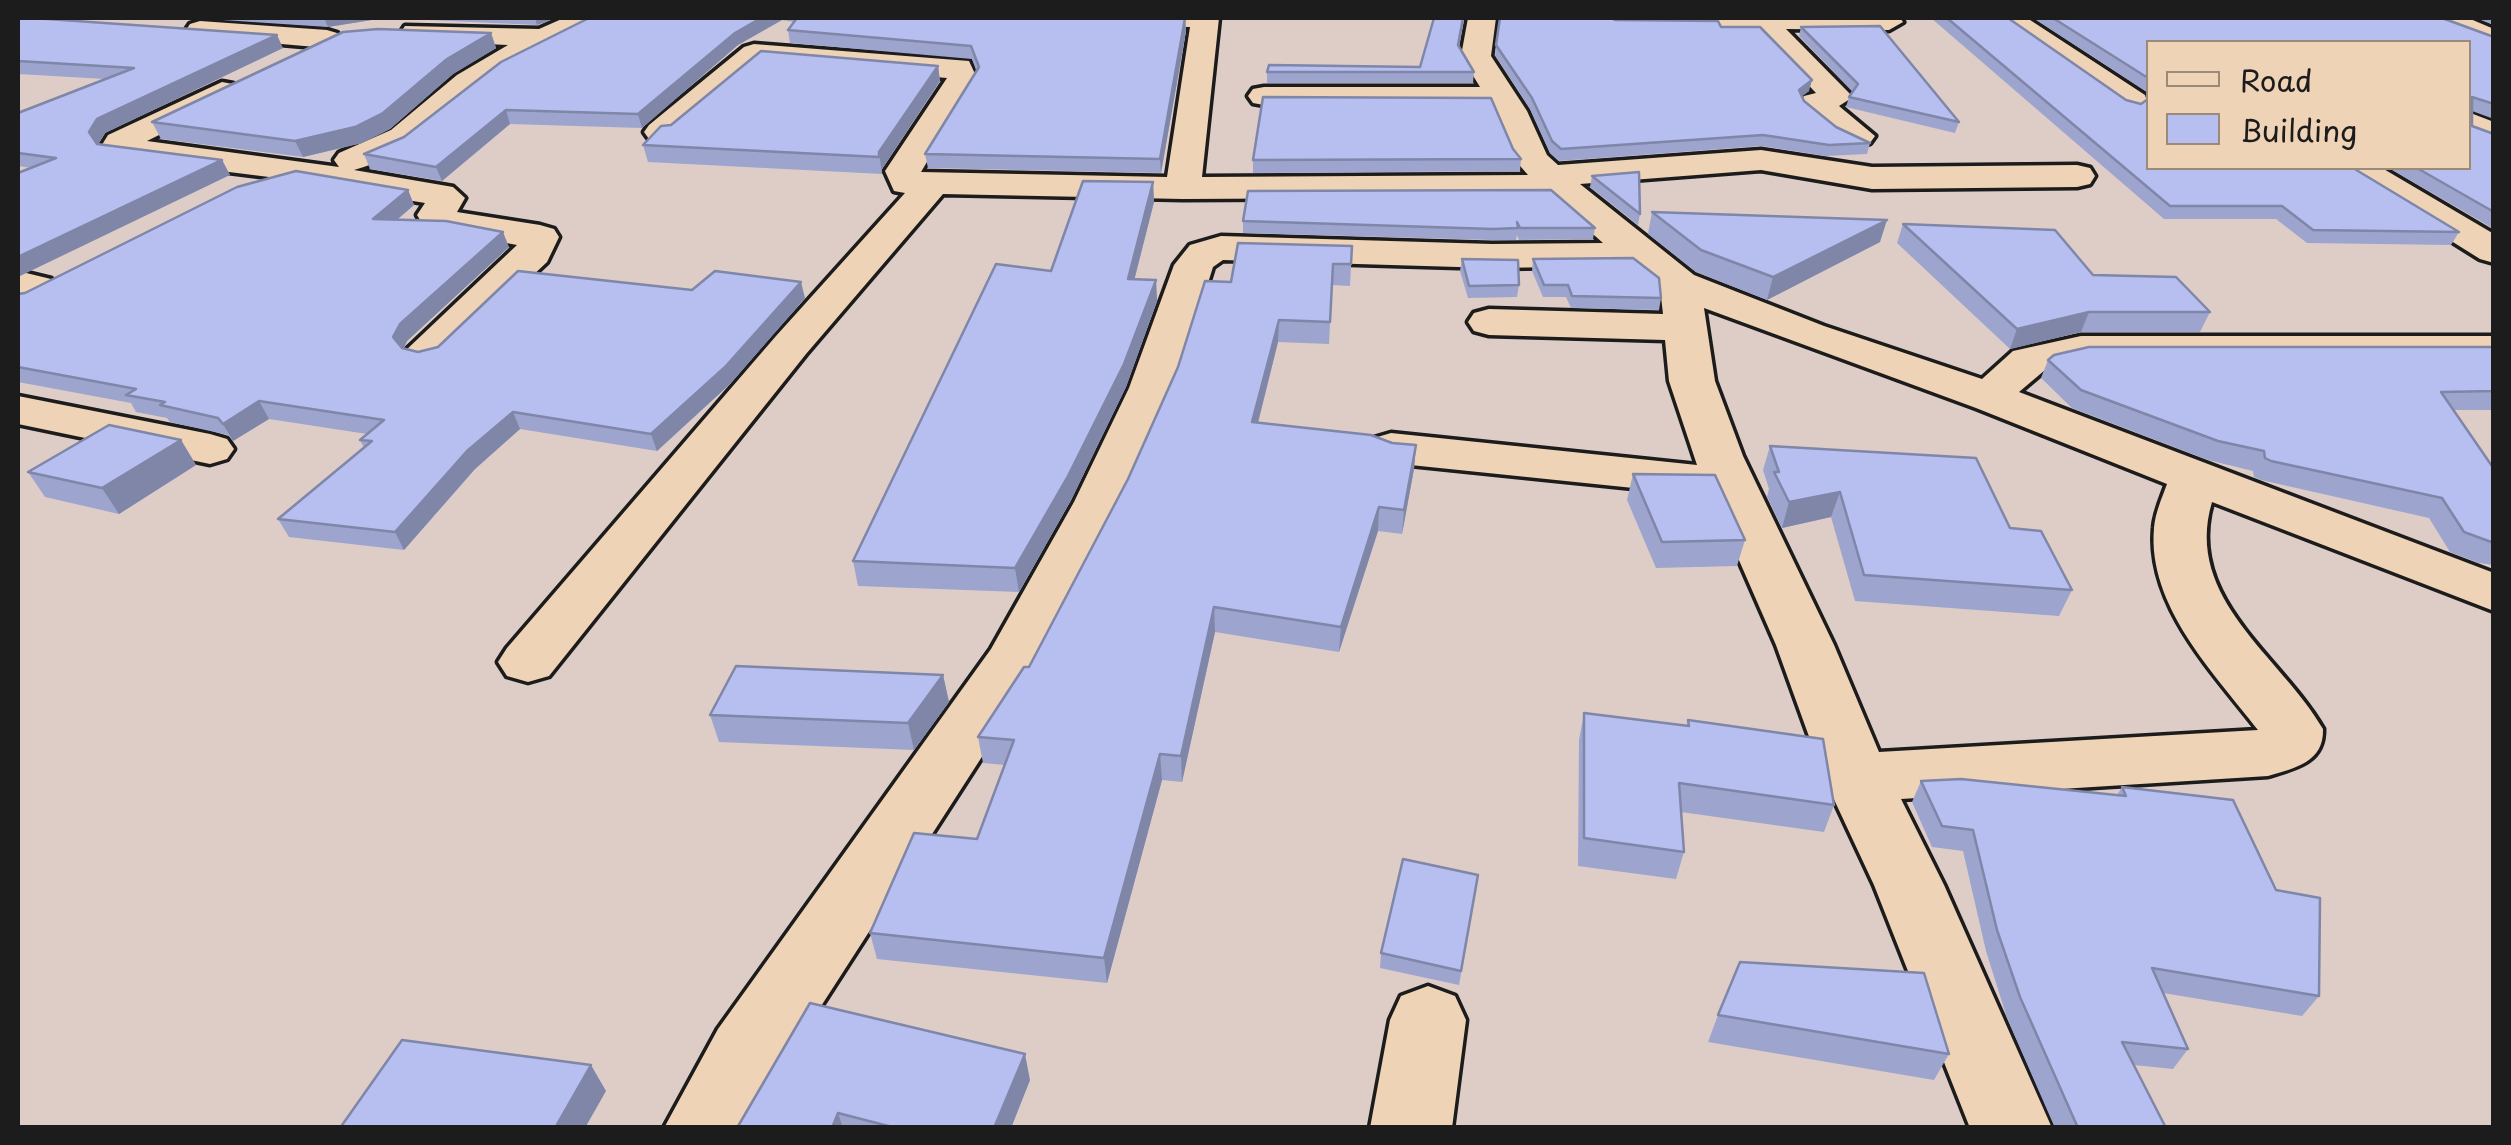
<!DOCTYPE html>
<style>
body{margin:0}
#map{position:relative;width:2511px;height:1145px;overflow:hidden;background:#decdc7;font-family:"Playpen Sans",sans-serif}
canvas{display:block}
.frame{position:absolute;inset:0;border:20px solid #1c1c1c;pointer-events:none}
.legend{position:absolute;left:2146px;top:40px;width:325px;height:130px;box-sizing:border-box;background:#efd3b6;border:2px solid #9b8a78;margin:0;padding:12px 18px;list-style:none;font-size:30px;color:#1c1c1c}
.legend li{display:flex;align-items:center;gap:20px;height:50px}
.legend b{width:50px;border:2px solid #9b8a78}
</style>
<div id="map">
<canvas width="2511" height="1145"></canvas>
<div class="frame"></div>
<ul class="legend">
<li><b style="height:12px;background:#efd3b6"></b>Road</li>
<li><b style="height:28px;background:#b6bff0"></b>Building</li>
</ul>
</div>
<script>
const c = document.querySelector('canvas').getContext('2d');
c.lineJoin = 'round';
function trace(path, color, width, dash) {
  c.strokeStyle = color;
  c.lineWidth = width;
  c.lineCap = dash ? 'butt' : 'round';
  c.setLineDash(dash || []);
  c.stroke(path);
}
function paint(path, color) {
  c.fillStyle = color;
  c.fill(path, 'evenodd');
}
const minor = new Path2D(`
 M564,18H600L596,24C555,42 515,63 478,89C435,120 408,156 354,170L453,187L465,198L457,212L540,225L554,229L559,237L547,262L442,361L426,365L410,361L404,352L517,245L425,228L417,215L425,203L269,177L117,158L105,155L100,148L108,135L222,82L233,84L238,91L233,98L147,141L339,167L334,160L339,153L391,130L457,75L508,45L415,41L405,38L401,32L405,26L539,29Z
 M960,18H1219L1202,177L1528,175L1515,160L1492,106L1264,105L1253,103L1248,96L1253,89L1264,87H1480L1461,56L1468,18H1496L1491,56L1527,111L1547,155L1558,165L1761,150L1872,167L2077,165L2090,168L2095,176L2090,184L2077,187L1872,189L1761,170L1580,184L1694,275L1824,326L1982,379L2013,351L2081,336H2494V362H2081L2045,370L2019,392L2494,573V611L2212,502C2183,599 2281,656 2323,729C2324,762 2295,768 2268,776L1901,799L1944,885L2052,1128H1970L1874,885L1824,778L1776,645L1711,496L1391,463L1374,458L1367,448L1374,438L1391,433L1697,465L1669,381L1665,340L1489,335L1474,331L1468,322L1474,313L1489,309L1663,314L1660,288L1632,266L1492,268L1223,260L1213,267L1175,388L1126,502L1045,659L774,1079L749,1128H664L718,1029L991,649L1074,502L1129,388L1174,265L1190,245L1221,236L1492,244L1603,243L1551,197L1183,199L943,194L806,354L549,676L528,682L507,676L498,662L507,648L776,336L905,193L894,191L885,171L947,78L760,62L673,139H649L644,132L649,125L744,47L754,44L969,61L977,78L921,172L1167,177L1190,27L974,26ZM1704,308L1976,408L2167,484C2162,498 2155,513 2154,528C2147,606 2215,674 2258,730L1879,752L1834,645L1743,456L1715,381Z
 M1599,18H1900L1903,22L1889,30L1786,29L1853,97L1839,106L1875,136L1870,143C1843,150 1824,125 1804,110L1799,103L1804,96L1816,93L1754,28L1613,26Z
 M1995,18H2027L2145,95L2148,104L2134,112L2123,109Z
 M2432,18H2468L2494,29V49L2436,24Z
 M200,21L327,30L337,33L341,39L337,45L327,48L190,36L186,30L190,24Z
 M2468,112L2494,122V146L2468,136Z
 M2340,168H2382L2494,234V263L2480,259L2346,175Z
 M18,271L51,279L57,288L51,297L36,300L18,296Z
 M18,396L210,434L227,439L234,449L227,459L210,464L18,424Z
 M1428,986L1455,996L1466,1020L1452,1128H1370L1390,1020L1401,996Z`);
trace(minor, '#1c1c1c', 7);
paint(minor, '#efd3b6');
paint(new Path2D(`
 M18,18L283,48L105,133L98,144L222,160L230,175L32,168L18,166V113L105,79L18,74Z
 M192,18H556L537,25L384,18L328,27Z
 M589,18H1185L1186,31L1161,173L928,168L925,154L976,70L972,59L790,43L788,30L794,22L782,20L738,45L642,128L510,124L442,181L370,169L364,154L404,137Z
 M1434,18H1464L1459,46L1474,72L1473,83H1267V72L1420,67Z
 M1500,18L1615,20L1721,27L1809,91L1802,96L1804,101L1836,127L1870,143L1867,154L1826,156L1761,146L1559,161L1550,153L1530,109L1495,55Z
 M1931,18H2008L2126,100L2459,232L2451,245L2307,243L2276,219H2164Z
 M2033,18H2442L2494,37V119L2472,111V126L2494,134V229L2389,168H2468L2148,42V96L2147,92Z
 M2476,18H2494V25Z
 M1801,27L1959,122L1955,133L1846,107L1849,97L1853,92L1799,36Z
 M491,33L496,48L453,74L390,129L362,143L303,157L161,139L152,122Z
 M938,66L940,81L882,169V174L648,162L643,145L671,125Z
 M1513,149L1521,159L1520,171L1253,173V160Z
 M1592,176L1640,214L1638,225L1590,187Z
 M1153,182L1154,202L1134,279L1156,280L1157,301L1126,387L1071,500L1019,592L858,586L853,561L1051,271Z
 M408,190L414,205L397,220L509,247L407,341L404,348L418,352L692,290L805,298L730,384L657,451L520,429L475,469L404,550L289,537L278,519L364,448L360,440L367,434L269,419L233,441L228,435L170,422L167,418L136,412L131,403L18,382V294Z
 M1248,191L1595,228L1593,239L1519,240L1517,235L1516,240H1492L1243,233V221Z
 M1652,212L1880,242L1767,300L1696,272L1648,234Z
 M1903,224L2093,275L2210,312L2200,332H2081L2010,349L1897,243Z
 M1352,246L1350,286L1332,285L1329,344L1278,342L1258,423L1416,445L1414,469L1402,534L1378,531L1339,652L1215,632L1182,782L1162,780L1107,983L877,959L870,933L977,839L1005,765L983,763L978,737L1029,667L1231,282Z
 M1462,259L1519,285L1517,297L1468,298L1460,271Z
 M1533,259L1661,298L1659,310L1571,308L1566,297H1543L1532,271Z
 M2494,347V410H2453L2494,469V565L2479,563L2450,552L2429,518L2261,480L2254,477L2253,471L2208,460L2072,408L2041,378L2048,360Z
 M181,440L196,465L119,514L45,497L28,472Z
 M1770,446L2010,528L2072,590L2059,616L1855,601L1831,517L1782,528L1767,497L1769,489L1763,470Z
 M1633,474L1745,540L1737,566L1656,568L1627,500Z
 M943,675L949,702L914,750L719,742L710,715Z
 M1584,713L1687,726L1688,720L1834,805L1824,832L1681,812L1684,852L1676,879L1578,866L1579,740Z
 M1921,781L2117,795L2122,787L2319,996L2302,1016L2163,993L2188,1049L2173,1069L2134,1065L2166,1128H2055L2007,1018L1986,951L1963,851L1932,847L1912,802Z
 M1478,875L1459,985L1380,968L1381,953Z
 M1718,1015L1949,1054L1934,1080L1708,1042Z
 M1030,1080L1011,1128H737Z`), '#9da4ce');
paint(new Path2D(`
 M324,18H384L328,27Z
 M535,18H556L537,25Z
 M761,18H781L782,20L738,45L642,128L638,114L735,33Z
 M1185,18L1186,31L1161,173L1160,159Z
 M491,33L496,48L453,74L390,129L362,143L303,157L295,141Z
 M277,35L283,48L105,133L97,146L89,132L97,119Z
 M938,66L940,81L882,169V174L879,152Z
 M1812,80L1809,91L1796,101L1799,90Z
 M506,110L510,124L442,181L436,167Z
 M222,160L230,175L18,277V257Z
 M1153,182L1154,202L1129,301L1128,279Z
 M408,190L414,205L380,234L373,219Z
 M1887,220L1880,242L1767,300L1773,277Z
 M503,232L509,247L407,341L401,354L393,337L400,324Z
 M1156,280L1157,301L1126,387L1071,500L1019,592L1015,568Z
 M801,282L805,298L730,384L657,451L651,434Z
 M2089,312L2081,332L2010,349L2017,329Z
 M1279,320L1278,342L1252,446V422Z
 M259,401L269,419L233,441L223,424Z
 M513,412L520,429L475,469L404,550L395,532L467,451Z
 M181,440L196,465L119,514L102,488Z
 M1416,445L1414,469L1402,534L1404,510Z
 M1840,492L1831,517L1782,528L1789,502Z
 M1379,507L1378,531L1339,652L1341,627Z
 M1214,607L1215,632L1182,782L1181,756Z
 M943,675L949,702L914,750L908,723Z
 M1160,754L1162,780L1107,983L1104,958Z
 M1025,1054L1030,1080L1011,1128H994Z
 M591,1065L606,1091L585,1128H555Z
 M838,1113L843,1128H832Z`), '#7f86a8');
const building = new Path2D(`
 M18,18H33L277,35L97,119L89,132L97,144L222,160L18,257V173L56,158L18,153V113L134,68L18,61Z
 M589,18H761L735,33L638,114L506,110L436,167L364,154L404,137L501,62Z
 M797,18H1185L1160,159L925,154L979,67L971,46L788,30Z
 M1434,18H1463L1458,45L1474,72H1267L1269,65L1420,67Z
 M1500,18H1611L1615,20L1718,21L1721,27H1760L1812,80L1799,90L1804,101L1836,127L1870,143L1829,145L1763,135L1561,149L1552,141L1532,98L1496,45Z
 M1947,18H2008L2126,100L2141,104L2148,99V168H2353L2459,232L2313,230L2282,206H2170Z
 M2053,18H2442L2494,37V104L2472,97V126L2494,134V212L2417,168H2468V42H2148V78Z
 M1880,26L1959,122L1849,97L1858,84L1801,27Z
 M378,29L491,33L447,59L383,113L355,127L295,141L152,122L343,32Z
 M761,51L938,66L879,152V157L643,145L661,126L671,125Z
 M1263,97L1491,98L1513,149L1521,159L1253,160Z
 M296,171L408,190L373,219L446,221L503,232L400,324L393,337L402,348L418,352L438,347L518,271L692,290L715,271L801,282L725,367L651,434L513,412L467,451L395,532L278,519L372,441L360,440L384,420L259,401L223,424L218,418L160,405L165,402L126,395L136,389L18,367V294L25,293L237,187Z
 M1639,172L1640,214L1592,176Z
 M1083,181L1153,182L1128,279L1156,280L1124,364L1068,476L1015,568L853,561L996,264L1051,271Z
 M1551,190L1595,228H1520L1517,222L1518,228L1493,229L1243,221L1248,191Z
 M1652,212L1887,220L1773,277L1701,250Z
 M1903,224L2055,230L2093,275L2176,277L2210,312H2089L2017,329Z
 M1238,243L1352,246L1351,264H1333L1330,322L1279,320L1252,422L1371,435L1392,443L1416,445L1404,510L1379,507L1341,627L1214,607L1181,756L1160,754L1104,958L870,933L914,833L977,839L1014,740L978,737L1024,667H1029L1128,479L1178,367L1205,281L1231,282Z
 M1633,258L1659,278L1661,298L1572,296L1568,285H1544L1533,259Z
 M1462,259L1518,260L1519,285L1469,286Z
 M2089,347H2494V391L2441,392L2494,469V543L2464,532L2442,498L2271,461L2265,458L2264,451L2218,441L2081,390L2048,360L2054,355Z
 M109,425L181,440L102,488L28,472Z
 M1770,446L1976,458L2010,528L2041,531L2072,590L1864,575L1840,492L1789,502L1774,472H1779Z
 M1633,474L1715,475L1745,540L1662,542Z
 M736,666L943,675L908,723L710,715Z
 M1584,713L1689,726L1688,720L1823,739L1834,805L1679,783L1684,852L1584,838Z
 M1961,779L2126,796L2122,787L2233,800L2276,890L2320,898L2319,996L2152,968L2188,1049L2122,1042L2166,1128H2078L2020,997L1997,930L1973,830L1942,826L1921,781Z
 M1403,859L1478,875L1461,971L1381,953Z
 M1740,962L1924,973L1949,1054L1718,1015Z
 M810,1003L1025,1054L994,1128H896L838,1113L832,1128H737Z
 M402,1040L591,1065L555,1128H340Z`);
paint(building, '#b6bff0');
trace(building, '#7f86a8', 2.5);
</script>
